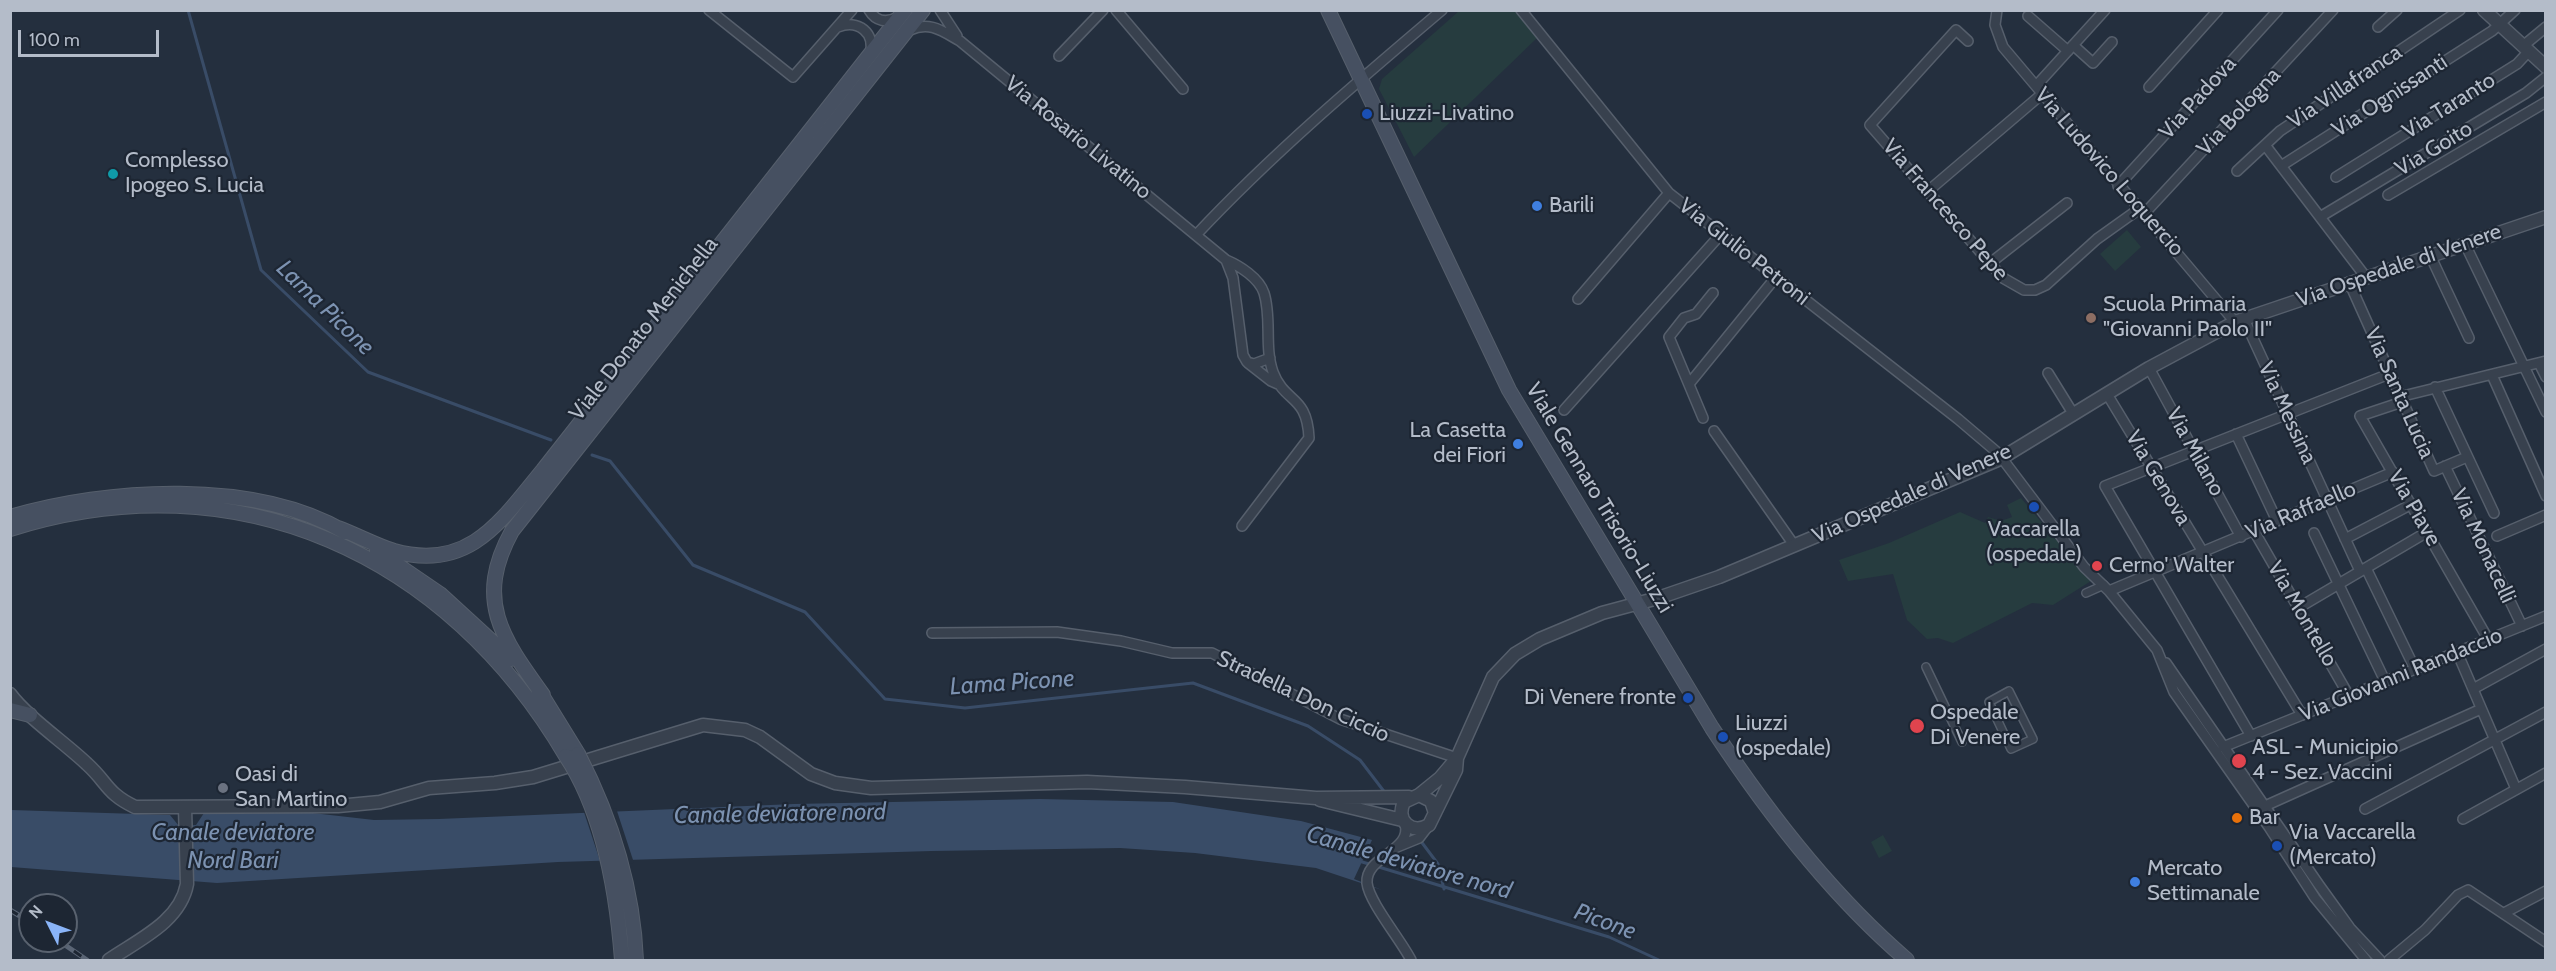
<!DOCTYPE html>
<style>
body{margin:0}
#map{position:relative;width:2556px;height:971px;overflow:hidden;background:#242f3e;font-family:Cabin,sans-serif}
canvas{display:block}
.frame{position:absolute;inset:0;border:12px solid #b4bcc9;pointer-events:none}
.north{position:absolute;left:18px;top:893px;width:60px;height:60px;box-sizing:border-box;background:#1d2633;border:2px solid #59626f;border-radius:50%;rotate:312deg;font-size:16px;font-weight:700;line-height:24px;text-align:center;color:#b4bcc9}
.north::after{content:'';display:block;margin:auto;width:21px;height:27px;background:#8ab4f8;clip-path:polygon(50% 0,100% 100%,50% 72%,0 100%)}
.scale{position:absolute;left:18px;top:30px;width:141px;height:27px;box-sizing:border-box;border:3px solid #b4bcc9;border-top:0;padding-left:8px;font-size:18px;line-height:21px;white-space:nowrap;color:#b4bcc9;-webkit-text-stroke:4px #1d2633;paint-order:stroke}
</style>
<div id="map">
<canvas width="2556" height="971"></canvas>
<div class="frame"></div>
<div class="north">N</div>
<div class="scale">100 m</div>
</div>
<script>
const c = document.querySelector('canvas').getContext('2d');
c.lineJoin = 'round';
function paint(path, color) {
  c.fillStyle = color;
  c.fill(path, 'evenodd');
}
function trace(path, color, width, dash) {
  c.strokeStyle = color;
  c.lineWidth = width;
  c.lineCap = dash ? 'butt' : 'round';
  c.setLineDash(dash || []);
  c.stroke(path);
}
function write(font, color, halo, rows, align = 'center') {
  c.font = font + ' Cabin,sans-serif';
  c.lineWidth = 4.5;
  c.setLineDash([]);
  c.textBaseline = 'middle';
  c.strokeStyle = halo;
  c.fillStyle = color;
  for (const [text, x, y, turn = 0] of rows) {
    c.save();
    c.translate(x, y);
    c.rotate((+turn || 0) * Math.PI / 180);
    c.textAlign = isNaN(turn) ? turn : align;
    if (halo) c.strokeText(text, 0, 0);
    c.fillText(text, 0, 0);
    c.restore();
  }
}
paint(new Path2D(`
 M1459,11H1515L1537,38L1414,157L1379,89L1382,79Z
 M2127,230L2141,247L2115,271L2100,254Z
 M2021,498L2091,581L2053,605L2032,603L1953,643L1938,638L1927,639L1907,620L1893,574L1848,581L1839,560L1889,543L1960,512L1985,523L1988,517L2001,521L2012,517L2007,505Z
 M1883,835L1892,851L1879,858L1871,842Z`), '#263c3f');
paint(new Path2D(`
 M1040,799L1173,802L1301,821L1372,840L1354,879L1382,890L1316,868L1195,853L1120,848L932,851L558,862L217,883L11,867V810L170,815L179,826L196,825L204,813L304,812L374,820L439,819L794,804Z`), '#394c67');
paint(new Path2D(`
 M616,808L634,863L601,864L583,809Z`), '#242f3e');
trace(new Path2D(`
 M188,10L261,270L368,372L551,440
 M592,455L610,461L693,565L805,612L885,699L965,708L1193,683L1308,726L1360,760L1386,794
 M1420,840L1438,864L1444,889
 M1359,861L1609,937L1659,960`), '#394c67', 3);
const pedestrian = new Path2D(`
 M2086,593L2104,585
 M1926,667L1962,742
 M2009,691L2033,739L2011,749L1989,702Z`);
const minor = new Path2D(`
 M709,10L793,77L852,10
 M869,10C876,22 887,23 898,17
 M940,10L957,36
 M1116,10L1183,89
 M1521,10L1669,193L1958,419L1998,453L2084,567L2109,591L2157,650L2174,692L2269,827L2315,898L2366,960
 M1997,10L1995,25L2003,47L2235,322
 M2028,16L2068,51
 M838,27C858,19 876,33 870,54
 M2378,27L2397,10
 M910,30C930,21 942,31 960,41L1226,260
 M1968,41L1956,30L1870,125L2003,278L2024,290H2035L2046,285L2097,239L2139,209
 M2073,45L2093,63L2112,42
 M2523,46L2546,27
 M1059,56L1103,10
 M2036,86L2105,10
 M2149,87L2218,10
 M2265,145L2365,276
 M2281,166L2492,31L2515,10
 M2237,171L2280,131L2460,10
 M2336,177L2517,64L2529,51
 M2118,186L2278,10
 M1927,192L2042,94
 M2388,195L2546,102
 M2144,214L2333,10
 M2320,217L2526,93L2546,77
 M1196,235C1272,154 1357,82 1442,10
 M2465,244L2546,412
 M2430,255L2469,338
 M1989,264L2067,203
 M2349,282L2434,471L2467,457
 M1578,299L1669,193
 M2244,319L2360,571
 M1248,363L1271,381L1280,385
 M2539,363L2546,377
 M2149,368L2241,537
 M2048,373L2074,415
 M2492,375L2546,496
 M1689,384L1776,277
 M2435,387L2494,513
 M2107,394L2302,715
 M2399,397L2546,361
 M2402,402L2360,416L2488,639
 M1564,410L1721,234
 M1703,418L1669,337L1684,318L1696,314L1713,293
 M1714,431L1794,545
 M2236,434L2277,521
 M2445,466L2522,626
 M1242,526L1309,438C1307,394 1285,404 1273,372C1264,347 1272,318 1264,293C1259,278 1240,266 1226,260L1233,278L1243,355L1247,362L1254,364L1270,358
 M2254,531L2349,696
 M2314,533L2385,681
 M2497,536L2546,515
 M2345,539L2412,504
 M2366,568L2415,669
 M2109,591L2393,472
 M2298,608L2427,532
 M932,633L1057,632L1121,641L1172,653H1212L1340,719L1457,758
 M2457,652L2516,789
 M2166,663L2319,885L2350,928L2380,960
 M2473,689L2546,649
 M2251,736L2105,486L2389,374
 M2223,747L2546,616
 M2265,806L2481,709
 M2365,809L2546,712
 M2463,819L2546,773
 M1405,824C1413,851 1365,856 1367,883C1369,902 1401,940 1411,960
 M1397,847L1419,838L1429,825
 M2504,913L2546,891
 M2389,960L2425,930L2458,895L2468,890L2546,942`);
const tertiary = new Path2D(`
 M2484,10L2546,67
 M10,694C27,717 65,743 87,764C108,783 106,793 135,807L338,806L380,802L429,788L495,783L533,777L703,725L745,730L760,737L811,774L835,783L871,788L1087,782L1185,787L1316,798L1409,797
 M1419,795L1440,778L1457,758
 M1320,800L1402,820
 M1435,813L1431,801L1419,795L1404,802C1395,821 1412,835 1429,825L1456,770L1457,758L1493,677L1515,654L1540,639L1602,613L1658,598L1719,577L2000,459L2149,368L2235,322L2546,217
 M109,960C138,940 180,922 187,884L185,807`);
const secondary = new Path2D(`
 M1328,10L1509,390L1712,728C1767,812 1831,895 1907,960
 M10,517C108,488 254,479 345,532
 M338,528C357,535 375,545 394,551C469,572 501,521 543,470L905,10
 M10,529C238,457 448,555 566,756
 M377,551L440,594L511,659
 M538,689L578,754
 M543,695C502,638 474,600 512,531L923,10
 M10,710L30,715`);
trace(pedestrian, '#565f6c', 10);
trace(minor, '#565f6c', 12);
trace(tertiary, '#565f6c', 15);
trace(secondary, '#565f6c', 16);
trace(pedestrian, '#38414e', 7);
trace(minor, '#38414e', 9);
trace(tertiary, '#38414e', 12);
trace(secondary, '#465061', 14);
const rail = new Path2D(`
 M10,910L30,922
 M59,941L87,960`);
trace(rail, '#5a6575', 5);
trace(rail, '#1d2633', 3, [9]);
const secondaryBridge = new Path2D(`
 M578,754C611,818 633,888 636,960
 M566,756C604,813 617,894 622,960`);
trace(secondaryBridge, '#565f6c', 16, []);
trace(secondaryBridge, '#465061', 14);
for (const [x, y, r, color] of [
 [1367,114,6,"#1a4fb4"],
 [113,174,6,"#0f9aa8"],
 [1537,206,6,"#3f7fe0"],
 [2091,318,6,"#8d6e63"],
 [1518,444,6,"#3f7fe0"],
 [2034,507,6,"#1a4fb4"],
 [2097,566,6,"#e0444e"],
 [1688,698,6,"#1a4fb4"],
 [1917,726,8,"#e0444e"],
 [1723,737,6,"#1a4fb4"],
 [2239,761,8,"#e0444e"],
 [223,788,6,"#6b7280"],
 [2237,818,6,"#e8710a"],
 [2277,846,6,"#1a4fb4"],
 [2135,882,6,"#3f7fe0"]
]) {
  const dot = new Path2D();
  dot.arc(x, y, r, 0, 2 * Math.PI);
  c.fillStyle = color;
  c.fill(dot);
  trace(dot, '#1d2633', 2);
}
write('22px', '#b4bcc9', '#1d2633', [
 ["Via Villafranca",2345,87,-34],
 ["Via Ognissanti",2390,96,-33],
 ["Via Padova",2198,98,-48],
 ["Via Taranto",2449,106,-32],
 ["Via Bologna",2239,112,-47],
 ["Via Rosario Livatino",1078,138,39],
 ["Via Goito",2434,149,-31],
 ["Via Ludovico Loquercio",2109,172,49],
 ["Via Francesco Pepe",1945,210,49],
 ["Via Giulio Petroni",1744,252,38],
 ["Via Ospedale di Venere",2399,266,-19],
 ["Viale Donato Menichella",644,329,-52],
 ["Via Santa Lucia",2399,393,66],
 ["Via Messina",2287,413,65],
 ["Via Milano",2195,452,61],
 ["Via Genova",2158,478,59],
 ["Via Ospedale di Venere",1912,494,-24],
 ["Viale Gennaro Trisorio-Liuzzi",1599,498,59],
 ["Via Piave",2414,508,60],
 ["Via Raffaello",2301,511,-23],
 ["Via Monacelli",2483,546,65],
 ["Via Montello",2302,614,60],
 ["Via Giovanni Randaccio",2401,675,-22],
 ["Stradella Don Ciccio",1303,697,25]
]);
write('22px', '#b4bcc9', '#1d2633', [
 ["Liuzzi-Livatino",1379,114],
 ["Complesso",125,161],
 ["Ipogeo S. Lucia",125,186],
 ["Barili",1549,206],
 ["Scuola Primaria",2103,305],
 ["\"Giovanni Paolo II\"",2103,330],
 ["La Casetta",1506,431,"right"],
 ["dei Fiori",1506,456,"right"],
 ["Vaccarella",2034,530,"center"],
 ["(ospedale)",2034,555,"center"],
 ["Cerno' Walter",2109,566],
 ["Di Venere fronte",1676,698,"right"],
 ["Ospedale",1930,713],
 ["Di Venere",1930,738],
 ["Liuzzi",1735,724],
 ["(ospedale)",1735,749],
 ["ASL - Municipio",2252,748],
 ["4 - Sez. Vaccini",2252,773],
 ["Oasi di",235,775],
 ["San Martino",235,800],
 ["Bar",2249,818],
 ["Via Vaccarella",2289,833],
 ["(Mercato)",2289,858],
 ["Mercato",2147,869],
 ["Settimanale",2147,894]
], 'left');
write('italic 24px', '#7c92b1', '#1d2633', [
 ["Lama Picone",325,308,44],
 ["Lama Picone",1012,683,-4],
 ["Canale deviatore nord",780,814,-1],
 ["Canale deviatore",233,833],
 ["Nord Bari",233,861],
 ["Canale deviatore nord",1409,863,16],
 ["Picone",1605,922,20]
]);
</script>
